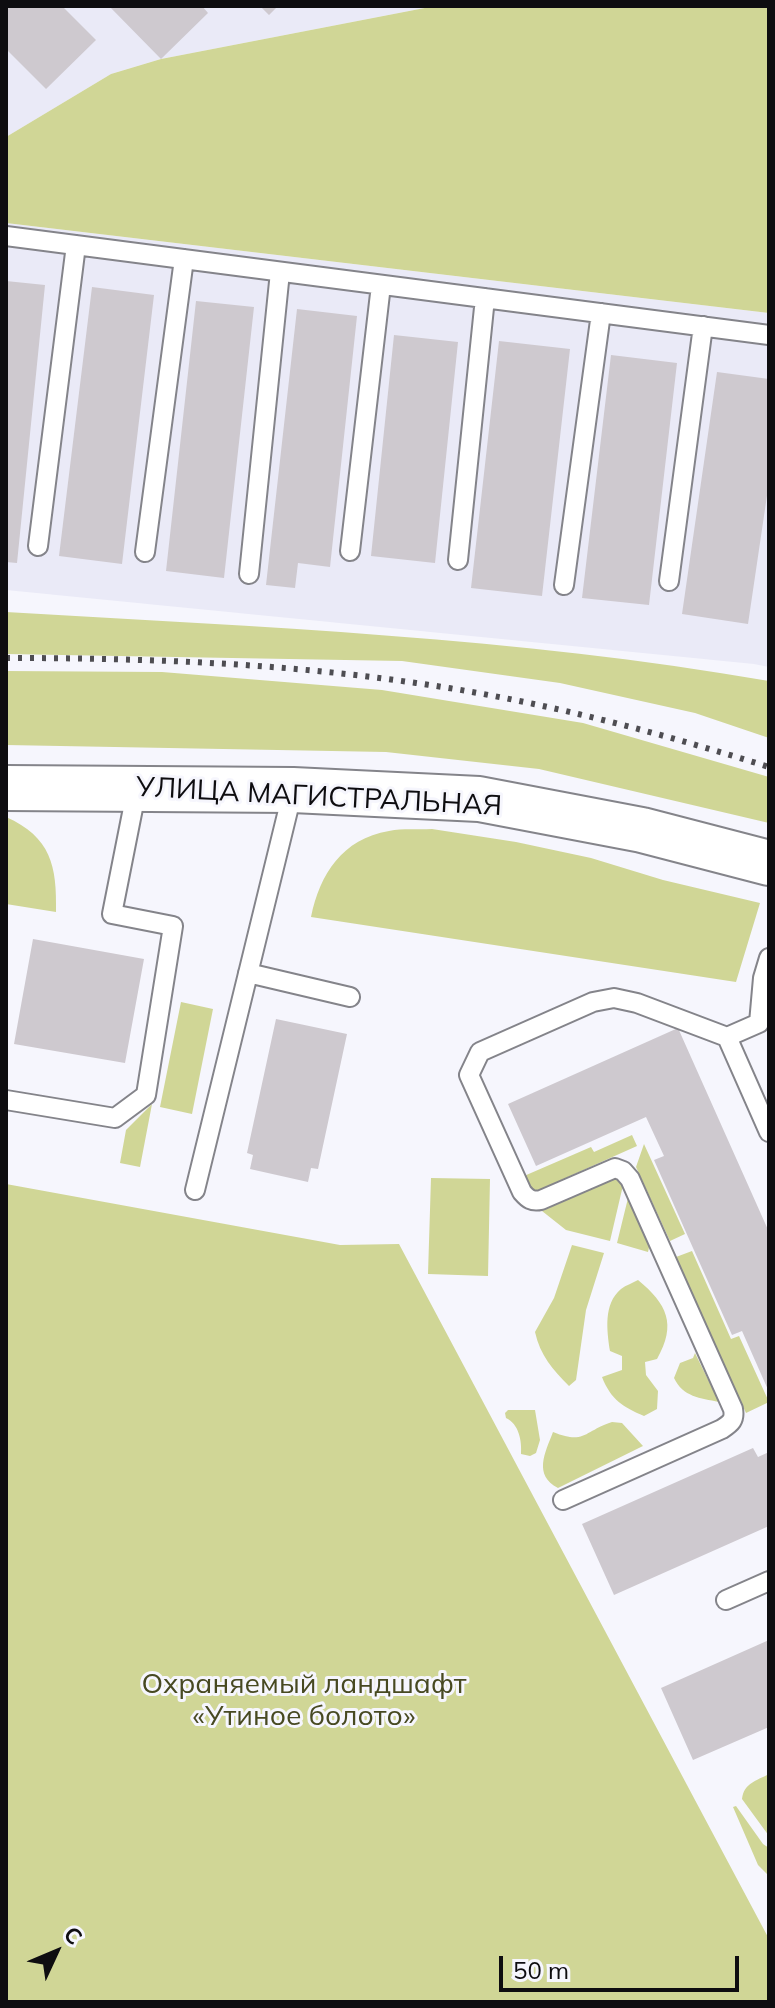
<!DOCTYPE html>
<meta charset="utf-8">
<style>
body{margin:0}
#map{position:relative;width:775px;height:2008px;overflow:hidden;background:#f6f6fd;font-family:Mulish,sans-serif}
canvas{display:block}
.frame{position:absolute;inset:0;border:8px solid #0e0d10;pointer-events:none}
.north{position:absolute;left:16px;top:1912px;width:80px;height:80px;-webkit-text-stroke:6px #f6f6fd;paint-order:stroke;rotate:46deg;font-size:22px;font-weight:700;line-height:32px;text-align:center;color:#0e0d10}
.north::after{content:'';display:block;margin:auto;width:28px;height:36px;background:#0e0d10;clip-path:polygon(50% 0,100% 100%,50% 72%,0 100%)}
.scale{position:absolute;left:499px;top:1956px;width:240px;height:36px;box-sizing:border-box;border:4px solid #0e0d10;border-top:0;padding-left:10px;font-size:24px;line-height:28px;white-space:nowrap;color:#0e0d10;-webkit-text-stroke:6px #f6f6fd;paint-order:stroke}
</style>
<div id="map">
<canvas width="775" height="2008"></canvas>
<div class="frame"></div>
<div class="north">С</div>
<div class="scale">50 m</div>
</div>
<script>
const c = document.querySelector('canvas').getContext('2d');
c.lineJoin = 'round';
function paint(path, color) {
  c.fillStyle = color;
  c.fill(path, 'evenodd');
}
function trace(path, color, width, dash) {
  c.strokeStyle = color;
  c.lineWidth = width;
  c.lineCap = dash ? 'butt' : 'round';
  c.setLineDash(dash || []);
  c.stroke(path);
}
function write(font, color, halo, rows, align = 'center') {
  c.font = font + ' Mulish,sans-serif';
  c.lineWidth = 6;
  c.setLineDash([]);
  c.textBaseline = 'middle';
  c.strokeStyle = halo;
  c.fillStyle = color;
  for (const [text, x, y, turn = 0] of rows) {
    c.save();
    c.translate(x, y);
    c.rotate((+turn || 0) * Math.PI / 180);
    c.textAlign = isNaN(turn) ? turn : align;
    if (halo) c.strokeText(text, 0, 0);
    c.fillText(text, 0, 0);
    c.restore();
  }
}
paint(new Path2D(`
 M6,6H435L161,59L111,74L6,137Z
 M6,223L769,313V667L754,664L6,590Z`), '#eaeaf7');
paint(new Path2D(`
 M435,6H769V313L6,223V137L111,74L161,59Z
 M6,612C261,627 517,637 769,681V738L695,713L560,683L402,661L6,654Z
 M6,671L162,672L382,690L583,723L769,777V823L539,769L386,752L6,745Z
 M6,817C51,837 57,866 56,912L6,904Z
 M432,829L516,842L591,858L663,880L760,903L736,982L311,917C320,874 342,839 389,831C403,828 418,830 432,829Z
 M181,1002L213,1009L192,1114L160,1107Z
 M152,1104L140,1167L120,1163L126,1130Z
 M632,1135L637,1146L532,1193L524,1176L591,1147L594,1152Z
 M644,1144L685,1234L670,1241L636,1167Z
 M621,1176L624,1181L610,1241L566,1230L542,1211Z
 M431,1178L490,1179L488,1276L428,1274Z
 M6,1184L340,1245L399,1244L769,1939V2002H6Z
 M629,1194L650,1243L648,1252L617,1243Z
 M572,1245L604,1253L586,1310L576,1380L569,1386C553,1370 540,1355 535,1332L554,1298Z
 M692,1251L731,1339L739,1336L769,1402L746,1413L676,1257Z
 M638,1280C667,1304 677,1324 657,1359L645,1362L646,1375L658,1391L657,1409L644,1416C623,1407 611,1400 602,1377L622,1370V1356L610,1351C607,1331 603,1304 621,1289C626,1285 633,1283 638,1280Z
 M695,1353L719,1402C700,1398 683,1397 674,1378L680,1363L693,1358Z
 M508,1410H535L540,1440L536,1453L530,1456L521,1454C522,1441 519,1424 506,1418L505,1413Z
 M612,1422L622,1423L643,1446L558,1488C533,1475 545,1453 553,1432C585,1445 584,1431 612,1422Z
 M769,1774V1836L742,1799C744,1783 756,1781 769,1774Z
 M736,1806L763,1844L769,1848V1876L758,1865L733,1807Z`), '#d0d696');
paint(new Path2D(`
 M6,6H62L96,40L46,89L6,49Z
 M109,6H202L208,13L161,59Z
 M260,6H278L269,15Z
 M6,281L45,285L17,563L6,562Z
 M92,287L154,295L122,564L59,556Z
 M196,301L254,307L224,578L166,571Z
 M297,309L357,316L330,567L298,563L295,588L266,585Z
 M394,335L458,342L435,563L371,556Z
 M499,341L570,349L542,596L471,588Z
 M611,355L677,363L649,605L582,598Z
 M717,372L769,379V482L748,624L682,614Z
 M33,939L144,959L125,1063L14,1044Z
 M276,1019L347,1034L318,1169L311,1168L308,1182L250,1169L253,1155L247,1153Z
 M678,1028L769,1232V1392L742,1331L732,1335L693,1248L654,1160L664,1156L646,1117L536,1166L508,1104Z
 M753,1448L758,1457L769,1452V1526L614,1595L582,1524Z
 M769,1640V1727L693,1760L661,1688Z`), '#cec9cf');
const lane = new Path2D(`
 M6,236L769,335
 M38,546L76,245
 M350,551L381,285
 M145,552L184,259
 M458,560L485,298
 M249,574L280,272
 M669,581L703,326
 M564,585L601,313
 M769,958L763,978L759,1023L727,1037L769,1132
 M248,973L350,997
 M6,1100L115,1118L146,1095L173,926L112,914L137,788
 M195,1190L293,790
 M563,1500L722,1429C731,1423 735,1420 733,1409L630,1179L623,1171L615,1168L541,1200C532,1202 528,1199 522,1192L469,1075L480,1052L593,1002L614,998L637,1003L727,1037
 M726,1600L769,1581`);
const secondary = new Path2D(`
 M6,788L293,790L479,799L642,830L769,863`);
trace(lane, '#84848a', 22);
trace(secondary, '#84848a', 48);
trace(lane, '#fff', 18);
trace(secondary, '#fff', 44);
trace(new Path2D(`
 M6,658C143,658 280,663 416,683C536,700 654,731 769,767`), '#4e4d52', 6, [4, 8]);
write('28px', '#0e0d10', '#f6f6fd', [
 ["УЛИЦА МАГИСТРАЛЬНАЯ",319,797,3]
]);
write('28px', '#474921', '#f6f6fd', [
 ["Охраняемый ландшафт",304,1685],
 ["«Утиное болото»",304,1717]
]);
</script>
